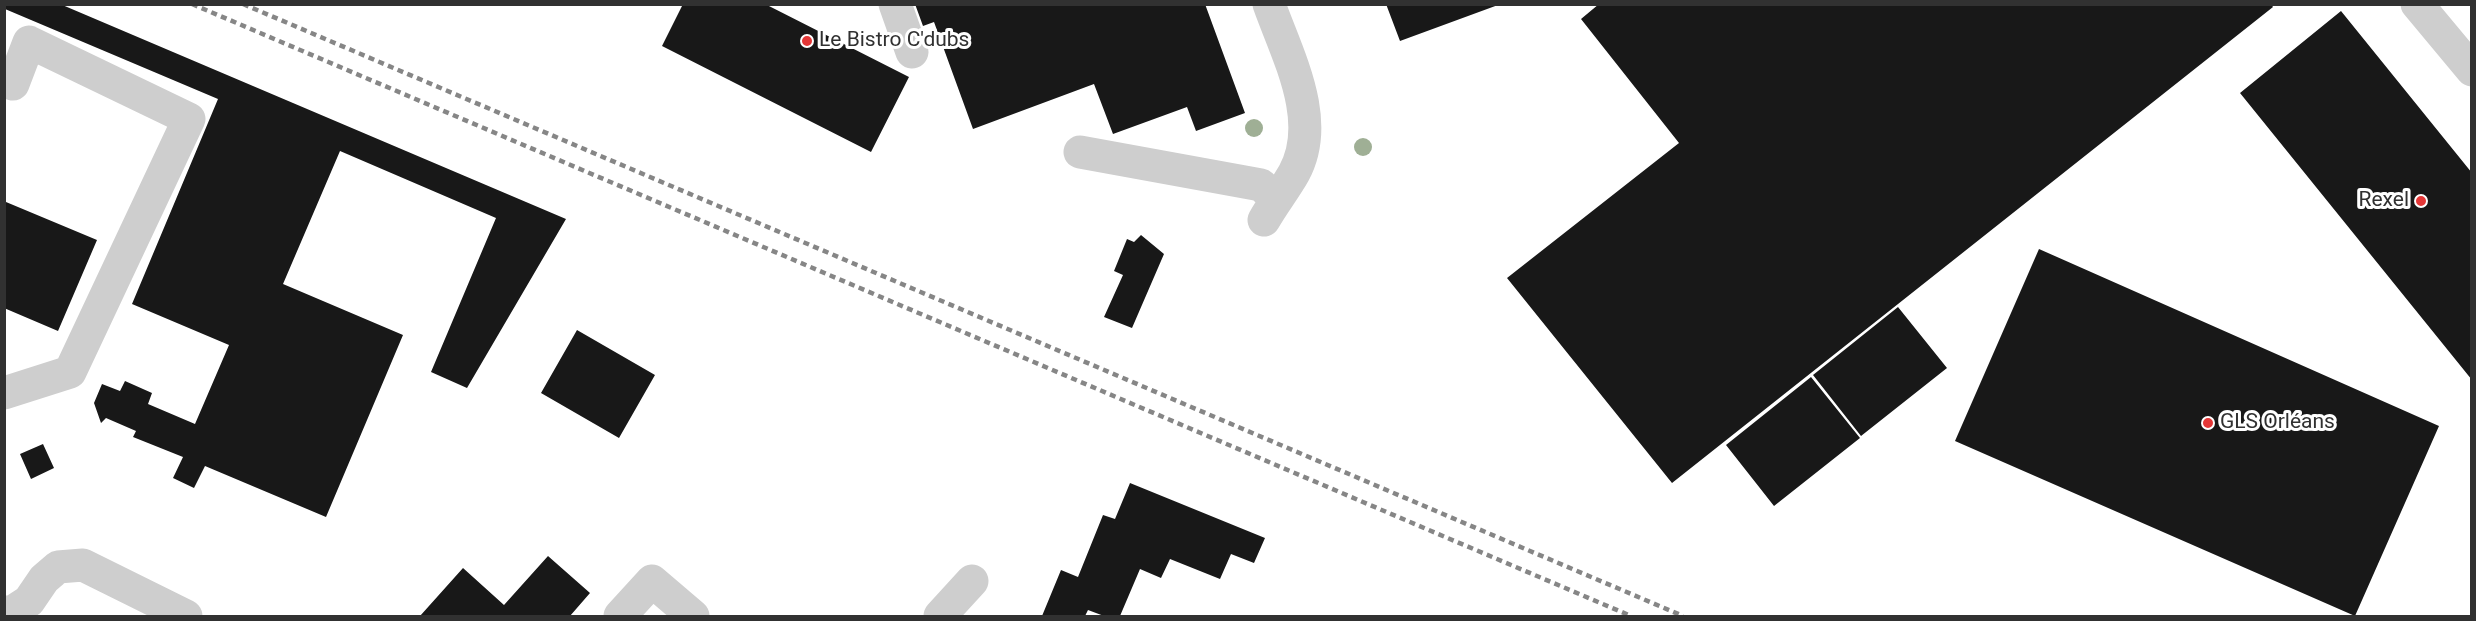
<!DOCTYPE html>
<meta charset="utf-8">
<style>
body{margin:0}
#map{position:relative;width:2476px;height:621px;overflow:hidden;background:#fff;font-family:Roboto,sans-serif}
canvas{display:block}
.frame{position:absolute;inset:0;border:6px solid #313131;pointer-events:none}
</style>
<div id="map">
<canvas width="2476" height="621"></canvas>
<div class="frame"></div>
</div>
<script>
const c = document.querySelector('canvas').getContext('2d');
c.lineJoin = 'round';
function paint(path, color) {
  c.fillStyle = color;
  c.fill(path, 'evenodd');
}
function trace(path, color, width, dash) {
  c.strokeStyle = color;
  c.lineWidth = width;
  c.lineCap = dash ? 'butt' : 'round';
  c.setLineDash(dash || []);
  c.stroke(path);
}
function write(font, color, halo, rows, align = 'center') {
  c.font = font + ' Roboto,sans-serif';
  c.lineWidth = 6;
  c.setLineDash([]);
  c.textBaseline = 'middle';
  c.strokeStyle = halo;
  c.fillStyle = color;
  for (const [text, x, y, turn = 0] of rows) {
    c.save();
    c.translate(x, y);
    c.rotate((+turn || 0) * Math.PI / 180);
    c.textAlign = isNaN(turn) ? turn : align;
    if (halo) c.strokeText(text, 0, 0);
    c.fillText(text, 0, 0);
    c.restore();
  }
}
paint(new Path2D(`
 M5,4H60L566,219L467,388L431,372L496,218L340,151L283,284L403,335L326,517L205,466L194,488L173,478L183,457L133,437L136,431L106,418L101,423L94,403L102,384L120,391L125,381L152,393L148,404L195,424L229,345L132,304L218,99L5,9Z
 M683,4H765L909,77L871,152L662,46Z
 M915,4H1205L1245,113L1196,131L1187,107L1113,134L1094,84L973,129L934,22L923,26Z
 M1386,4H1497L1498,5L1400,41Z
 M1599,4H1850L1852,6L1854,4H2271L2273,7L1672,483L1507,278L1679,143L1581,19Z
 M2341,11L2472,173V380L2240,93Z
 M6,202L97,240L58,331L4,308Z
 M1141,235L1164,254L1132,328L1104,317L1123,275L1114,271L1127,239L1134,242Z
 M2039,249L2439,426L2355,616L1955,441Z
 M1898,307L1947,368L1861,436L1813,375Z
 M577,330L655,375L619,438L541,393Z
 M1811,377L1860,438L1774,506L1726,445Z
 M43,444L54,468L31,479L20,454Z
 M1130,483L1265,538L1254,563L1231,554L1220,579L1170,559L1161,578L1140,569L1120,616H1104L1088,610L1085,616H1042L1061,570L1078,577L1103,515L1115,519Z
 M548,556L590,593L570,616H420L463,568L504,605Z`), '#181818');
trace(new Path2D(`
 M895,4L912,52
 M2417,4L2472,70
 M4,81L13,84L29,42L189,119L70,372L4,393
 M1080,152L1261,185L1276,199
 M1264,220C1273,204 1285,189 1294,173C1323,120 1287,55 1269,4
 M4,612H12L29,601L44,579L58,567L83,565L186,616
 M620,616L652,581L693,616
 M940,616L972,581`), '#cecece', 33);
trace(new Path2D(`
 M192,4L1631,616
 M243,4L1683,616`), '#868686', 4.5, [6, 4.5]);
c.fillStyle = '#9faf95';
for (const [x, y] of [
 [1254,128],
 [1363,147]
]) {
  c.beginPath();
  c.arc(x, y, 9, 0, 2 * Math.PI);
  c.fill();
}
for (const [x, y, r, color] of [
 [807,41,6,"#e43737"],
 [2421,201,6,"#e43737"],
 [2208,423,6,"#e43737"]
]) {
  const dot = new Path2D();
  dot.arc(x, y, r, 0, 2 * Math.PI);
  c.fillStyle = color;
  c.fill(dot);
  trace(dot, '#fff', 2);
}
write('21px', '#313131', '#fff', [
 ["Le Bistro C'dubs",819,41],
 ["Rexel",2409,201,"right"],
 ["GLS Orléans",2220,423]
], 'left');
</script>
